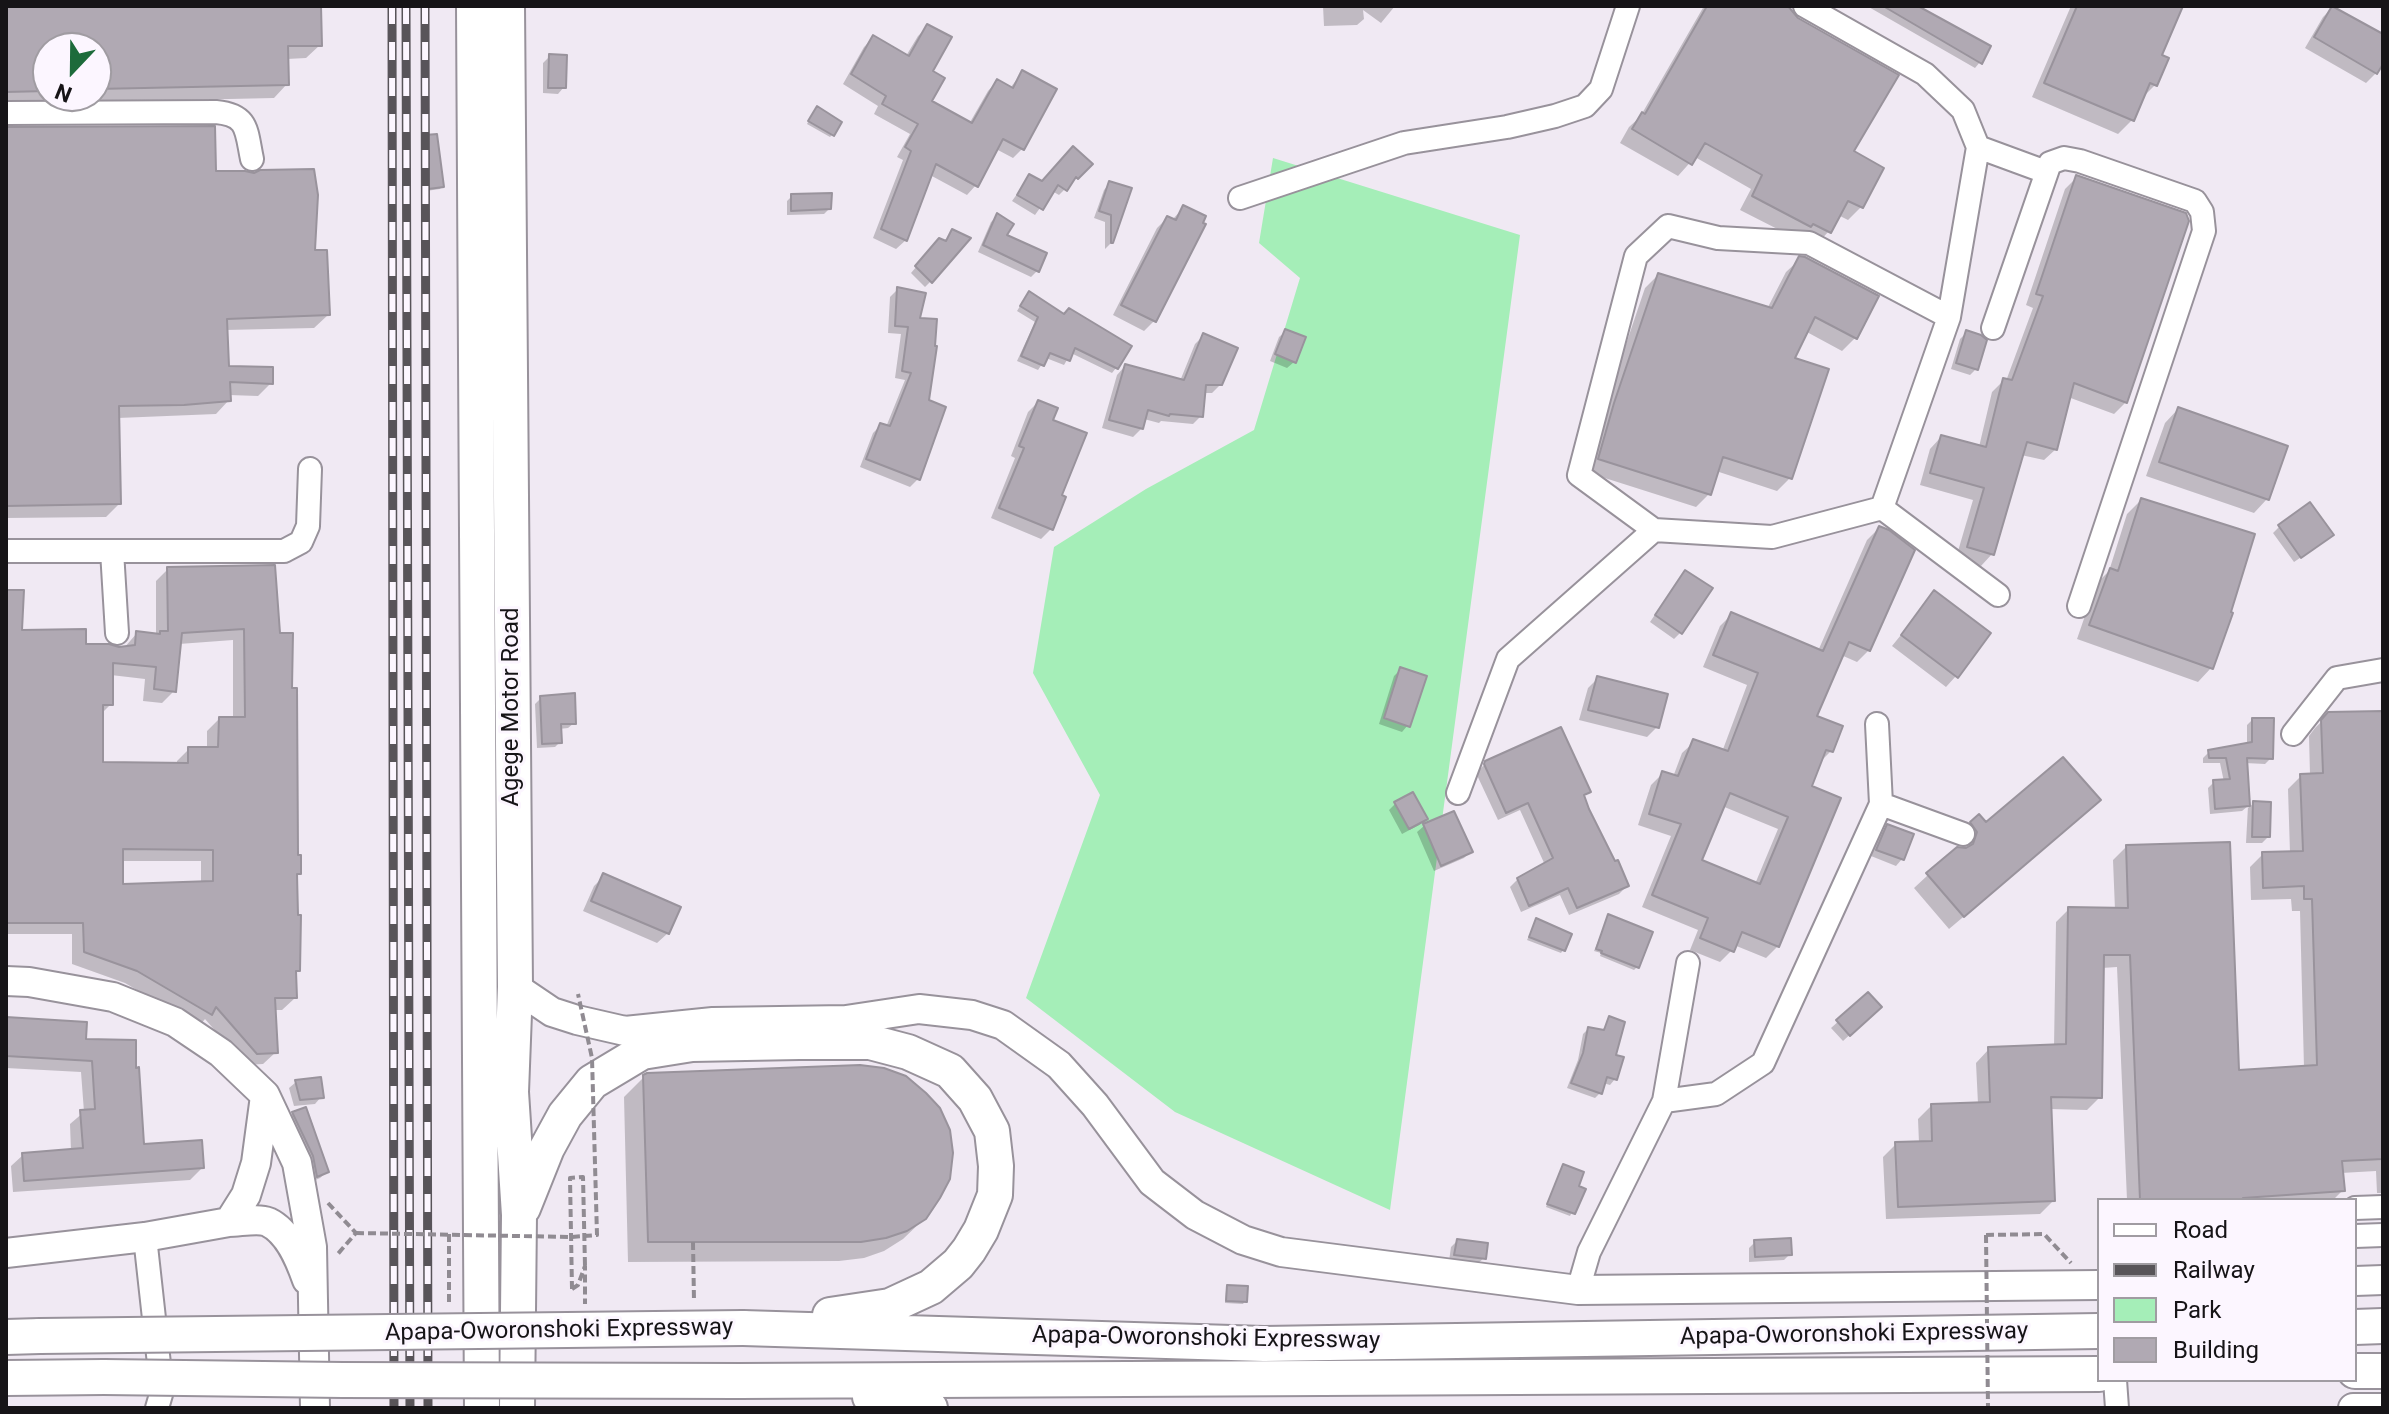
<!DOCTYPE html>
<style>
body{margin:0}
#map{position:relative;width:2389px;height:1414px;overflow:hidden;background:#f0e9f3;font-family:Roboto,sans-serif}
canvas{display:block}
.frame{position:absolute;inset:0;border:8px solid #161417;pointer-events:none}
.legend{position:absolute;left:2097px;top:1198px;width:260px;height:184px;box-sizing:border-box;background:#fcf6ff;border:2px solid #a09ca2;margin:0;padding:10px 14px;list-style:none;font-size:24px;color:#161417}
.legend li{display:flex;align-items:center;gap:16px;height:40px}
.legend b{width:40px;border:2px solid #a09ca2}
.north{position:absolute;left:32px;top:32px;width:80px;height:80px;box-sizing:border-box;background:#fcf6ff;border:2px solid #a09ca2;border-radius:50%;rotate:202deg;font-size:22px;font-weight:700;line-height:32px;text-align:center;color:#161417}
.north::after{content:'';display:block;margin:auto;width:28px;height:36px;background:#1d6b3b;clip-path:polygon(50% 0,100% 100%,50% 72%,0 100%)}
</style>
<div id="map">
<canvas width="2389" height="1414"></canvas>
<div class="frame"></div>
<ul class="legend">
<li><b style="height:10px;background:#fff"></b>Road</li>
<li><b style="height:10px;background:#585459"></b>Railway</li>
<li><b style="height:22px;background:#a5eeb8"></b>Park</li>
<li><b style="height:22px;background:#b0a9b3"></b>Building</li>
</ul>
<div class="north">N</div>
</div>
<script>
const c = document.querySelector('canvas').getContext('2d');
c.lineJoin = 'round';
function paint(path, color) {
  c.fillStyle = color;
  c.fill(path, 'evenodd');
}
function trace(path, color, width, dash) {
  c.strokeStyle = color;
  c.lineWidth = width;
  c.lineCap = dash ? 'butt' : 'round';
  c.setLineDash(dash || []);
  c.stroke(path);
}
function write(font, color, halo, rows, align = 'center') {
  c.font = font + ' Roboto,sans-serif';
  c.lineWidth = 6;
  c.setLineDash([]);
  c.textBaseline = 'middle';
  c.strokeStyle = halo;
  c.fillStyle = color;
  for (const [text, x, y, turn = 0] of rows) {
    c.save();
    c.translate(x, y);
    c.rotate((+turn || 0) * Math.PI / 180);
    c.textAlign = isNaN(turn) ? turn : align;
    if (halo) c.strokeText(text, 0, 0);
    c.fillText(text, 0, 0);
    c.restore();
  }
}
paint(new Path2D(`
 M1273,158L1520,235L1390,1210L1175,1112L1026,998L1100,795L1033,673L1054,547L1146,489L1254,430L1300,278L1259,243Z`), '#a5eeb8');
paint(new Path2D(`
 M6,6H319L320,45L306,58L287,59V84L274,98L6,104ZM48,48H96V96H48Z
 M1323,6H1395L1381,23L1363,10L1364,19L1357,25L1324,26Z
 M1704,6H1784L1851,152L1881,169L1861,207L1848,220L1838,215L1829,231L1817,244L1797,239L1740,210L1751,189L1695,157L1678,176L1620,143L1629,127L1640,117Z
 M1867,6H1914L1980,62L1975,68Z
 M2071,6H2181L2159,56L2155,85L2141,99L2132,120L2118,134L2032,97Z
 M2333,7L2383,36V60L2376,73L2366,83L2305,48L2323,17Z
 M928,26L929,102L969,124L988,91L997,81L1010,88L1023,72L1022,149L1013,158L996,149L976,185L967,195L930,175L906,240L896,249L873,238L903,160L897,157L910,134L874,114L878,106L843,84L864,47L873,38L906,56L918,36Z
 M550,56L564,87L558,94L543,93V63Z
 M814,111L832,135L830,137L807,124Z
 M6,129L214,173L313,252L328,315L314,328L225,330L227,368L271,383L258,396L229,395V400L216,414L118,418L119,504L106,517L6,518Z
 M426,137L442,186L440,189L426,191L424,140Z
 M1090,164L1059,195L1052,191L1035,215L1012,201L1030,176L1041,183Z
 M2077,177L2126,402L2114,414L2068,397L2056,449L2044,460L2021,455L1992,554L1981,566L1956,558L1973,500L1920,485L1930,449L1941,437L1979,447L1992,392L2004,380L2006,381L2033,308L2026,305L2065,189Z
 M1110,183L1130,190L1112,242L1105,249V222L1094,218L1104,190Z
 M792,196L829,209L824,214L787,215V201Z
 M1184,207L1194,245L1154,321L1144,331L1113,315L1157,228L1167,218L1172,220Z
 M997,216L1004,236L1037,271L1031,277L978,252L991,222Z
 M953,231L931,281L925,287L911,273L934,246L944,243Z
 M1800,259L1855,338L1842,351L1805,331L1792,359L1790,478L1777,491L1716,471L1709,494L1696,507L1586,472L1601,418L1645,288L1658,275L1767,309L1786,272Z
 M898,289L918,320L927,402L918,479L910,487L860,467L873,433L881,425L886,427L905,380L895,378L901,334L888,333L890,297Z
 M1025,298L1064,317L1116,368L1112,373L1071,353L1064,365L1046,358L1038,370L1017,361L1035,322L1017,311Z
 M1286,331L1294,362L1287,368L1270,361L1279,337Z
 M1967,332L1976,369L1970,375L1951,369L1960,339Z
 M1204,335L1221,384L1212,393H1203L1201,416L1193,424L1161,421L1159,423L1144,419L1142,428L1133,437L1102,428L1117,375L1125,366L1180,381L1195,344Z
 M1038,402L1051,421L1060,496L1052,528L1041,539L991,518L1015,458L1011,456L1028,412Z
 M2178,409L2267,499L2254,513L2146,476L2165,423Z
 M2141,500L2211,668L2198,682L2077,639L2096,584L2109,571L2127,514Z
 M2279,527L2325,541L2294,562L2273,533Z
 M1879,528L1869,650L1857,662L1841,655L1815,717L1831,751L1819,763L1810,787L1778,946L1766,958L1734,945L1732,950L1720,962L1690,950L1698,930L1642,907L1671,836L1638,825L1651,785L1662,774L1673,777L1682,753L1694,742L1722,752L1747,685L1703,667L1720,626L1731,615L1818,651L1867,540ZM1722,806L1778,829L1755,884L1699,861Z
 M168,569L278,635L290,690L299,873L295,877L298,970L294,974L295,998L282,1010H273L276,1052L263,1064L245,1065L205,1019L199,1026L125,983L72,964V934H6V592L19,632L84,646L124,648L137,633L156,635V581ZM233,640V719H219L207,731V749H189L177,761V765L101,764V714L111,704V675L145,679L143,701L162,703L174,691L179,644ZM121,861H201V884L121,886Z
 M1679,579L1681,632L1674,639L1650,622Z
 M1935,593L1956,676L1946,687L1892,646Z
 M1401,669L1408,725L1402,732L1379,724L1394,676Z
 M1598,678L1657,727L1647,737L1579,720L1588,688Z
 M541,698L574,723L568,728L559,729L560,742L555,747L537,748L535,704Z
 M2383,713V1193H2377L2376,1171L2341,1173L2343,1190L2333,1200H2127L2117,967L2102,968L2100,1097L2087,1110L2050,1109L2053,1201L2040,1214L1886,1219L1883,1157L1896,1144L1919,1143L1918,1119L1931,1106L1978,1104L1976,1063L1989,1049L2054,1047L2056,922L2069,909L2115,910L2113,860L2126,847L2237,1072L2304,1068L2300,911H2292L2291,899L2251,900L2250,867L2263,854L2290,853L2288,789L2301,776L2310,775L2309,736L2315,728L2329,714Z
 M2252,720L2271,758L2265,764L2245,763L2248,808L2254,803L2268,837L2262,843H2246L2248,806L2242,811L2210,814L2208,788L2214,782H2224L2220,763H2203V758L2209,752L2247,745V725Z
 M1486,763L1589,792L1583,797L1627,886L1619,894L1569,915L1560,895L1521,912L1510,887L1518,879L1545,865L1520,810L1498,820L1476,773Z
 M1395,804L1425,819L1419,825L1402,834L1389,810Z
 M1453,813L1470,852L1464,858L1434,871L1417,832L1424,826Z
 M2085,814L1949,929L1914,888L1928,875L1966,850L1957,837L1979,817L1986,825Z
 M1888,827L1902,859L1896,866L1871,856L1881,833Z
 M604,876L668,933L657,943L583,911L594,886Z
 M1608,916L1637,967L1634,970L1600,956L1601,953L1594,951Z
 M1536,921L1563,950L1561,953L1527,940Z
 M1868,995L1880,1007L1843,1041L1831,1028Z
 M6,1019L134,1070L142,1146L202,1168L190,1180L13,1192L11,1166L23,1155L71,1151L70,1124L84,1112L81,1072L6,1068Z
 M1610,1019L1615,1079L1610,1085L1603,1083L1600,1093L1595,1098L1567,1088L1578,1060L1583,1034L1588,1029L1602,1031Z
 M645,1076L925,1218L903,1239L884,1251L864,1258L839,1261L628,1262L624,1097Z
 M296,1082L321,1097L315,1104L294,1106L289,1088Z
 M293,1114L327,1172L320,1178L311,1182L287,1120Z
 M1563,1166L1576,1187L1583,1190L1570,1216L1546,1207Z
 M1457,1241L1484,1258L1477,1264L1449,1261L1451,1247Z
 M1755,1242L1790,1254L1784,1260L1749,1262V1248Z
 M1228,1287L1245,1301L1243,1304L1225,1303L1226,1290Z`), '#0003');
const building = new Path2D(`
 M6,6H321L322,46H288L289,85L96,89V48H48V91L6,92Z
 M1707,6H1788L1798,18L1899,75L1854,151L1884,168L1863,208L1848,201L1831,233L1813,224L1811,227L1752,196L1762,175L1705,143L1692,165L1632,129L1642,112L1645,114Z
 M1883,6H1918L1991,46L1982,64Z
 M2077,6H2183L2162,55L2169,58L2157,86L2150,83L2134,121L2044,83Z
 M2332,6L2383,34V64L2377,74L2314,37Z
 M927,24L952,37L933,71L945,78L932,101L972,123L997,79L1013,88L1022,70L1057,89L1024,150L1003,139L978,187L936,164L907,241L881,229L911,151L905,147L918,124L882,104L886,96L851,74L873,35L909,56Z
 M549,54L567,55L566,88H548Z
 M817,106L842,122L834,136L808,121Z
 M215,126L216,171H245L254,173L260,170L314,169L318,195L315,250H327L330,315L227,319L229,366L273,367V384L230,382L231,401L184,405L119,406L121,504L6,506V127Z
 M437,134L444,187L428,189L425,135Z
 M1073,146L1093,164L1078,179L1076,177L1067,191L1058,185L1043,210L1017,195L1029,174L1042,181Z
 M2076,175L2186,213L2189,221L2127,403L2074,383L2057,450L2027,442L1994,555L1967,547L1984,488L1930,473L1941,435L1986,447L2003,378L2012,380L2043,296L2036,294Z
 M1109,181L1132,188L1113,243H1111V215L1099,211Z
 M832,193L831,209L791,211V194Z
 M1183,205L1206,216L1203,223L1206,224L1156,322L1121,305L1167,216L1176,220Z
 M997,213L1014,224L1007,235L1047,253L1039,272L983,245Z
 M952,229L971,238L932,283L915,266L939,238L946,241Z
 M1799,256L1805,257L1879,296L1857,339L1815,317L1795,358L1829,369L1792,479L1723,457L1711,495L1598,459L1614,403L1658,273L1772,308Z
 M897,287L926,293L920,318L937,319L935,346H937L929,400L946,407L920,480L866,459L880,423L890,426L911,373L902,371L908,327L895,326Z
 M1029,291L1064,314L1069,308L1132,346L1118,369L1075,348L1070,361L1050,353L1044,366L1021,356L1038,317L1020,306Z
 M1285,329L1306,337L1296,363L1275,354Z
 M1966,330L1981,335L1987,340L1978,370L1956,363Z
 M1203,333L1238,348L1222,385H1206L1203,417L1170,414L1169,416L1148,410L1143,429L1109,420L1125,364L1184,380Z
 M1038,400L1058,408L1053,420L1087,433L1062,495L1066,497L1053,530L999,508L1024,448L1019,446Z
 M2178,407L2288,446L2269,500L2159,462Z
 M2141,498L2255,534L2231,612L2233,613L2213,669L2089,625L2110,568L2118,571Z
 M2310,502L2334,535L2301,558L2278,525Z
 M1879,526L1889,530L1915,550L1870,651L1849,642L1817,716L1843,726L1833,752L1826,750L1812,786L1841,798L1779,947L1742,932L1734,952L1700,938L1708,918L1652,895L1681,824L1649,814L1662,771L1678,776L1693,739L1728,751L1758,673L1713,655L1731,612L1823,651ZM1730,793L1788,817L1760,884L1702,860Z
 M275,565L280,633H293L292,688H297L298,855H301V874H297L298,915H301L300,971H296L297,998H275L278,1053L257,1054L216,1007L212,1015L137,971L84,952L83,923H6V590H24L22,630L86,629V644H109L119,647L135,645L136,631L160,634V631H168L167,567ZM244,629L245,717H219L218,747H188V763L103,762V705H113V663L156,667L154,689L176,692L182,633ZM123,849L213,850V881L123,884Z
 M1685,570L1713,588L1682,634L1655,615Z
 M1934,590L1991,633L1958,678L1901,635Z
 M1400,667L1427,676L1410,727L1384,718Z
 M1597,676L1668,694L1659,728L1588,710Z
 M575,693L576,724H561L562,743L542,744L540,696Z
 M2383,711V1159L2342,1161L2345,1191L2243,1198V1200H2140L2130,955H2104L2102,1098L2051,1097L2055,1201L1898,1207L1895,1142L1932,1141L1931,1104L1990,1102L1988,1047L2066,1044L2068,907L2128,908L2126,845L2230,842L2239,1070L2317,1065L2312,899H2304V886L2263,888L2262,852L2303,851L2300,774L2323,773L2321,720L2328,712Z
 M2252,718H2274L2273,759L2247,758L2250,806L2215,809L2213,780L2230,779L2226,758H2209L2208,750L2252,742Z
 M1561,727L1591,792L1584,795L1589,809L1615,861L1618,860L1629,886L1577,908L1568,888L1529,906L1517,878L1553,858L1528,803L1506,813L1484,764L1485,761Z
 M2063,757L2101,800L1964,917L1926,873L1957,847L1966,848L1973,844L1977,832L1970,822L1979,814L1986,822Z
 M1413,792L1428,819L1409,829L1394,802Z
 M2253,801L2271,802L2270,837H2252Z
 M1454,811L1473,852L1441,866L1423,824Z
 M1887,824L1914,834L1904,860L1876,850Z
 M603,873L681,907L669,934L591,901Z
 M1608,914L1653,932L1639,968L1601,953L1602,951L1596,949Z
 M1536,918L1572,934L1565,951L1529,937Z
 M1868,992L1882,1007L1850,1036L1836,1020Z
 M1609,1016L1625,1022L1616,1055L1624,1057L1617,1080L1607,1077L1602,1094L1571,1083L1583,1053L1588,1027L1604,1030Z
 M6,1017L87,1022L86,1039L136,1040V1068L139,1067L144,1144L202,1140L204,1168L24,1181L22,1153L83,1148L80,1110L95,1109L92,1061L6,1056Z
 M860,1065L884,1068L906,1076L926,1093L940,1108L950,1130L953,1153L950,1179L940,1198L926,1219L907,1231L886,1238L861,1242H648L643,1075L647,1073Z
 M321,1077L324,1098L300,1100L295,1080Z
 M306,1107L329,1172L317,1177L313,1156L292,1112Z
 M1563,1164L1584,1172L1579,1186L1586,1189L1575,1214L1547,1204Z
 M1791,1238L1792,1255L1755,1257L1754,1240Z
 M1457,1239L1488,1243L1486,1259L1454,1255Z
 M1227,1285L1248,1286L1247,1302L1226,1301Z`);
paint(building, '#b0a9b3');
trace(building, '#99939c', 2);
const minor = new Path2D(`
 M1805,6L1925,74L1963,110L1978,147L1949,317L1882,508L1772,537L1654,530L1579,475L1636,256L1668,226L1718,238L1809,243L1949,317
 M6,113L216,112C249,115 246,131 252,159
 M1978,147L2046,172
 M1240,198L1404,143L1507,127L1555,116L1585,106L1601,89L1628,6
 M1993,328L2050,163L2064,158L2080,161L2195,201L2202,212L2204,231L2079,606
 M1882,508L1998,595
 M6,551H284L301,542L308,526L310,469
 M112,551L117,633
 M2293,734L2337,678L2383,670
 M1458,793L1508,659L1654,530
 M1881,804L1963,834
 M1664,1101L1688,963
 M2355,1208L2383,1207
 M2355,1236L2383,1235
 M145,1237L162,1391L157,1408
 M1578,1290L1589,1252L1664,1101L1716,1094L1763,1063L1881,804L1877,724
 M2115,1380L2117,1408`);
const major = new Path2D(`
 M6,981L29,982L113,997L175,1022L221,1053L265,1095L297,1163L312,1247L315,1408
 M515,987L552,1012L577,1020L625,1031L713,1022L846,1020L919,1009L972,1015L1003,1025L1059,1065L1095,1105L1152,1182L1195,1215L1243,1240L1281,1252L1578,1290L2099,1285
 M229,1222C240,1222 258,1218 268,1222C289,1232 300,1260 307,1280
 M6,1253L145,1237L229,1222L246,1195L256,1163L265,1096
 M2355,1281L2383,1280
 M2353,1408H2383`);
const highway = new Path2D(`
 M474,6L482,1408
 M507,6L515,987L511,1092L519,1215L517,1408
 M523,1208L547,1148L565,1115L592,1082L642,1052L692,1044L799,1042H870L908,1052L950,1071L975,1099L992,1131L996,1166L995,1195L981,1230L969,1250L958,1264L931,1287L890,1306L830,1315
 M2355,1327L2383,1326
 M743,1328L1264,1344L2099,1331
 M6,1337L40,1336
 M2355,1371H2383
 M6,1378L104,1377
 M739,1381L2099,1374
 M870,1397L906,1402L930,1408`);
trace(minor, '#98929b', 26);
trace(major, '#98929b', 32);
trace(highway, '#98929b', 38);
trace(new Path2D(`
 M328,1203L356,1233L336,1256
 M449,1234V1304
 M1986,1235L2044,1234L2071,1263
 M572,1289L570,1178L583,1177L585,1266
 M572,1289L578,1285L585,1266V1304`), '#908b92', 4, [8, 4]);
trace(minor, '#fff', 22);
trace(major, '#fff', 28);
trace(highway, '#fff', 34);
const rail = new Path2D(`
 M392,6L394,1408
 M406,6L410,1408
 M425,6L428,1408`);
trace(rail, '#585459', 9);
trace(rail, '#fcf6ff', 6, [18]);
const highwayBridge = new Path2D(`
 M40,1336L743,1328
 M104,1377L343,1380L739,1381`);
trace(highwayBridge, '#98929b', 38, []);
trace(new Path2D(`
 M356,1233L571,1237L597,1235L592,1058L578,994
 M1986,1235L1988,1408
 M693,1242L694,1301`), '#908b92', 4, [8, 4]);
trace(highwayBridge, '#fff', 34);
write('24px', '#161417', '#fcf6ff', [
 ["Agege Motor Road",512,707,-90],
 ["Apapa-Oworonshoki Expressway",559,1331,-1],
 ["Apapa-Oworonshoki Expressway",1854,1335,-1],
 ["Apapa-Oworonshoki Expressway",1206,1339,1]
]);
</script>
